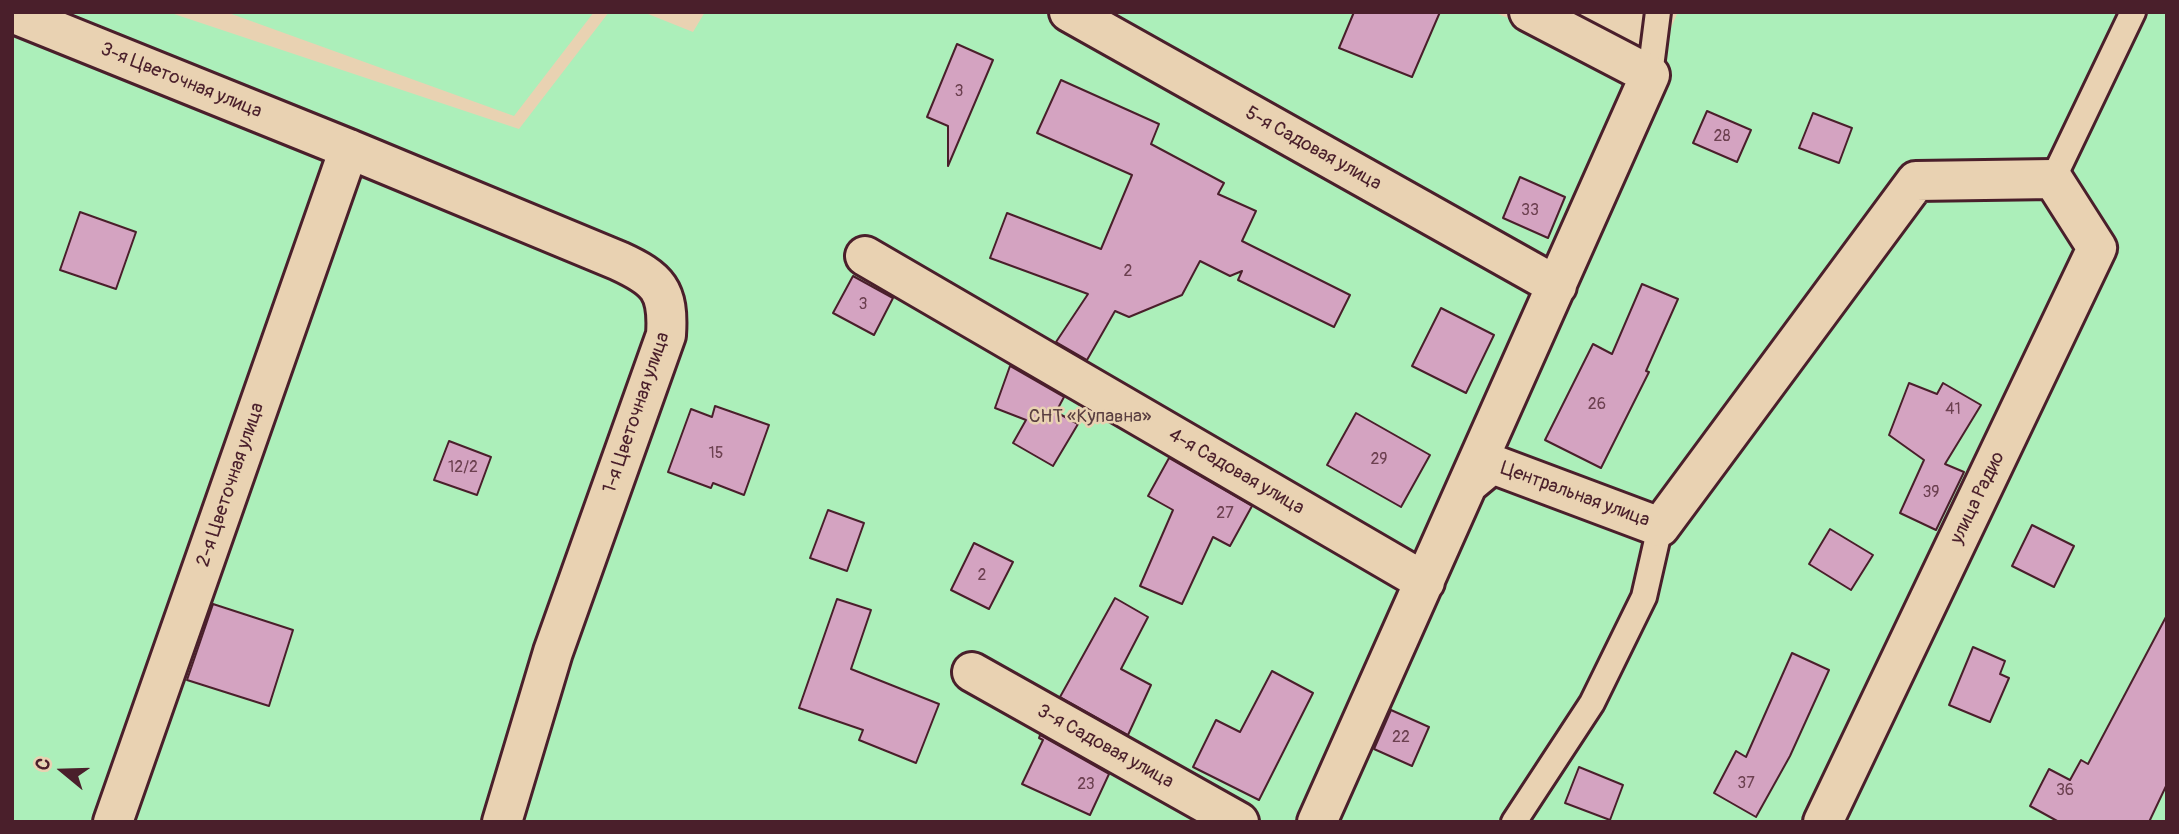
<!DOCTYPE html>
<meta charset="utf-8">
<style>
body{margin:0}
#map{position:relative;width:2179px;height:834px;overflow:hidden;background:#e9d2b2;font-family:Pangolin,sans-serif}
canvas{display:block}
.frame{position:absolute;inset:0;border:14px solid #4a1f2b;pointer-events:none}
.north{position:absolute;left:28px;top:736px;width:70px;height:70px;-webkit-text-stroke:5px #e9d2b2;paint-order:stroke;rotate:289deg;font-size:19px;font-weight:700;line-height:28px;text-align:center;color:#4a1f2b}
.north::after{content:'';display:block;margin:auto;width:24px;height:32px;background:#4a1f2b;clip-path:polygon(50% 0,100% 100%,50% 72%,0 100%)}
</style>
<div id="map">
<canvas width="2179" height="834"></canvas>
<div class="frame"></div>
<div class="north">С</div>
</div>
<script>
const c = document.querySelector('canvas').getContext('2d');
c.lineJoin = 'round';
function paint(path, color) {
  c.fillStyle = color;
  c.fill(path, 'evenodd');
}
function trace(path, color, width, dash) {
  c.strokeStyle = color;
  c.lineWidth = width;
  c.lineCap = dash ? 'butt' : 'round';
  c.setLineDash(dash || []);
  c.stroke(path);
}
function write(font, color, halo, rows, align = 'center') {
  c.font = font + ' Pangolin,sans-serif';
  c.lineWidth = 5;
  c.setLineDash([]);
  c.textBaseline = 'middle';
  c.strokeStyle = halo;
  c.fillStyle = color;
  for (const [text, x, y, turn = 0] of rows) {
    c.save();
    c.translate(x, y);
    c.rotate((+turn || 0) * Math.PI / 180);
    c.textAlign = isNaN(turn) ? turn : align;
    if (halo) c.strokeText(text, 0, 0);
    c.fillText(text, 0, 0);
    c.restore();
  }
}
paint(new Path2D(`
 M12,12H168L519,129L609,12H643L693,32L705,12H1493L1650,75L1678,12H2167V822H12Z
 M226,12H594L514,116Z`), '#acefba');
const building = new Path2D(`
 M1354,12H1440L1412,77L1339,48Z
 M957,44L993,60L948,166V126L927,117Z
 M1061,80L1159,124L1151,144L1224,183L1218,194L1256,211L1242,241L1350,295L1334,327L1238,280L1242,271L1230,276L1200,261L1182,295L1129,317L1115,311L1087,360L1056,342L1088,294L990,258L1007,213L1101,249L1132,175L1037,133Z
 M1707,111L1751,130L1737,162L1693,143Z
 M1813,113L1852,128L1839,163L1799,148Z
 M1520,177L1565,197L1548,238L1503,218Z
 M80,212L136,232L116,289L60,270Z
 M853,276L893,298L874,335L833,313Z
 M1642,284L1678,299L1646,371L1649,372L1601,468L1545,440L1593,344L1612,354Z
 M1441,308L1494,335L1466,393L1412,366Z
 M1010,366L1064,397L1056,412L1078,424L1053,466L1013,443L1026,420L995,408Z
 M1909,383L1937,394L1943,383L1981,405L1945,464L1964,472L1936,530L1900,513L1924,460L1889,435Z
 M715,406L769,425L744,495L713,483L711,488L668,472L691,409L712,417Z
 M1356,413L1430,455L1401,507L1327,465Z
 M449,441L491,457L477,495L434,480Z
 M1169,458L1252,506L1230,546L1213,537L1182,604L1140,586L1173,510L1148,496Z
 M828,510L864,523L847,571L810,558Z
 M2032,525L2074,546L2054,587L2012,566Z
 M1830,529L1873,555L1851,590L1809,564Z
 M974,543L1013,562L989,609L951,590Z
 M1115,598L1148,617L1121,669L1151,685L1128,735L1060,697Z
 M837,599L871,610L851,669L939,704L916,763L859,740L863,730L799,708Z
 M213,604L293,630L269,706L187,680Z
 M2167,615V784L2149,822H2059L2030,806L2049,769L2070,780L2081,760L2088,764Z
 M1973,647L2005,661L2000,674L2009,678L1990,722L1949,705Z
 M1792,653L1829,670L1790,756L1756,817L1714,793L1736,751L1746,757Z
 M1272,671L1313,693L1259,800L1193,767L1216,720L1240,732Z
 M1391,710L1429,727L1412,766L1374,749Z
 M1040,735L1109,774L1090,815L1022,784L1043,740L1039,738Z
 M1579,767L1623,785L1610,820L1565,803Z`);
paint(building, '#d4a3c1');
trace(building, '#4a1f2b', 2);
const lane = new Path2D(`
 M1650,75L1658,12
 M2053,179L2133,12
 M1514,822L1592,703L1644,597L1660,527`);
const street = new Path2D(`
 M1069,12L1557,286
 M12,13L349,149L619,261C658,279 669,290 666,335L553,652L502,822
 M865,256L1425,582
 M1468,484L1492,464L1660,527L1916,181L2053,179L2097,248L1823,822
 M972,672L1239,822
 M113,822L349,149
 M1317,822L1650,75L1529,12`);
trace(lane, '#4a1f2b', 30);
trace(street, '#4a1f2b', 44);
trace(lane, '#e9d2b2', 24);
trace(street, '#e9d2b2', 38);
write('16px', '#6c4050', null, [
 ["3",959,92],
 ["28",1722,137],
 ["33",1530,211],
 ["2",1128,272],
 ["3",863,305],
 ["26",1597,405],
 ["41",1953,410],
 ["15",716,454],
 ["29",1379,460],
 ["12/2",463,468],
 ["39",1931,493],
 ["27",1225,514],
 ["2",982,576],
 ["22",1401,738],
 ["37",1746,784],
 ["23",1086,785],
 ["36",2065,791]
]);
write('19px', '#4a1f2b', '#e9d2b2', [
 ["3-я Цветочная улица",181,81,22],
 ["5-я Садовая улица",1313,149,29],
 ["1-я Цветочная улица",637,413,-71],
 ["4-я Садовая улица",1236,472,30],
 ["2-я Цветочная улица",231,485,-71],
 ["Центральная улица",1575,495,20],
 ["улица Радио",1978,498,-64],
 ["3-я Садовая улица",1105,747,29]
]);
write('19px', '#593e40', '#e9d2b2', [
 ["СНТ «Купавна»",1090,417]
]);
</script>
